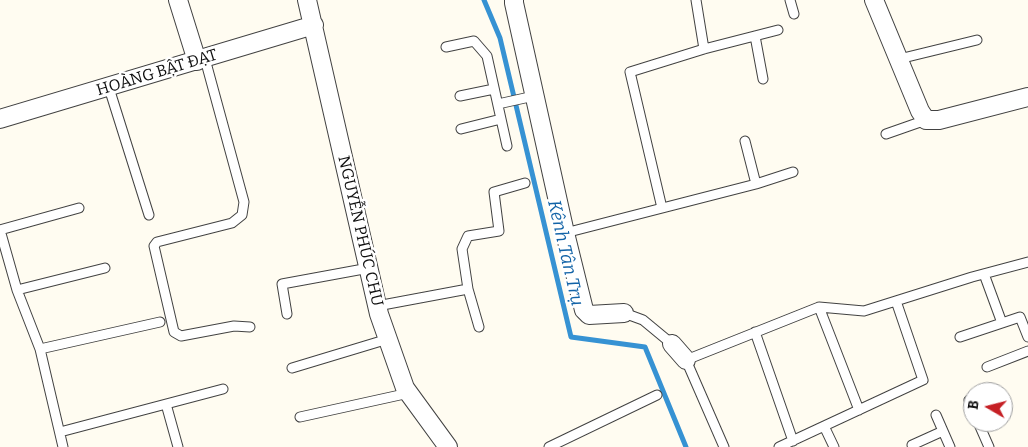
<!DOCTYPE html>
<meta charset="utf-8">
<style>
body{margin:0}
#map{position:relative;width:1028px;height:447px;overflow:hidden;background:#fffcf1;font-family:Bitter,serif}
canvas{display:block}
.north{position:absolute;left:963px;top:382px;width:50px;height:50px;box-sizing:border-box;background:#fff;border:1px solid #9f9f9f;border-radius:50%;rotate:278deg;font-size:14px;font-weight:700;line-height:20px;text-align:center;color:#0f0f0f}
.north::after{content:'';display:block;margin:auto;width:18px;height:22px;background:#c62025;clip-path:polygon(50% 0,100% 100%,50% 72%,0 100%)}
</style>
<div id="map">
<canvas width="1028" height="447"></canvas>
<div class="north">B</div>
</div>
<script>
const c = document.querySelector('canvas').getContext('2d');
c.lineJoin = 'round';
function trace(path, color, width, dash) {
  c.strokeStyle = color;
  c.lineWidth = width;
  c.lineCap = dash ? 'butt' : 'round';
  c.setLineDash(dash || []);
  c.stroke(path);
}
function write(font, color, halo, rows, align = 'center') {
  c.font = font + ' Bitter,serif';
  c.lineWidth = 5;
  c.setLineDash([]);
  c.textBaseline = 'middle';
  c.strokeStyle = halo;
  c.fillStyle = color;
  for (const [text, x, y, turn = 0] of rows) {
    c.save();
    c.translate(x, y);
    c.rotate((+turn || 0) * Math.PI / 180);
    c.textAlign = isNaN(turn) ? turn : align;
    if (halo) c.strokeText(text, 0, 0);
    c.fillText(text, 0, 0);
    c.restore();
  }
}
trace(new Path2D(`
 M484,0L500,38L571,337L645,347L686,447`), '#3692d3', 5);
const lane = new Path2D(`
 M696,0L704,49
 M790,0L794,14
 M755,36L763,79
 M446,47L474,41L487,56L507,146
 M205,59L244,202L242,215L232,223L157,242L154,246L174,332L181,336L234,326L250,327
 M899,59L977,40
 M109,88L149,215
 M460,96L494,89
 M498,104L534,96
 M461,129L501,119
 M886,134L926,120
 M745,141L756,184
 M662,208L630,72L704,49L778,30
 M0,230L17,290L40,349L63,447
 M0,230L79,208
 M565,233L756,184L793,172
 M984,274L1002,323L1020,317L1028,337
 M17,290L105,268
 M377,306L468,289
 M819,307L859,410
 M624,313L643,320L672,344
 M287,314L282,284L369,268
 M479,327L468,289L462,249L468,236L499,231L494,192L525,183
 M755,332L793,441
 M960,337L1002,323
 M40,349L160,322
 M987,367L1028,351
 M292,368L388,339
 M969,400L973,410
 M166,404L178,447
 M936,415L950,447
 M300,417L409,393
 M978,422L989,447
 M824,426L834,447
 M60,432L223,389
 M549,447L657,395
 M724,447L686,360L819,307L864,311L972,277L1028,262
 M779,447L923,380L896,301
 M913,447L912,445L943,431`);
const street = new Path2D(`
 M178,0L197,61
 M307,0L379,314L405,388L448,447
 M514,0V3L565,233L584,310L589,315L624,313
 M874,0L920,111L926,120H939L1028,97
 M0,119L314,25
 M672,344L686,360`);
trace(lane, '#424242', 11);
trace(street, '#424242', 20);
trace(lane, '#fff', 9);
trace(street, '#fff', 18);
write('16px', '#0f0f0f', '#fff', [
 ["HOÀNG BẬT ĐẠT",157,73,-17],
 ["NGUYỄN PHÚC CHU",360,231,77]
]);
write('italic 18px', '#1263a7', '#fff', [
 ["Kênh Tân Trụ",565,253,77]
]);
</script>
